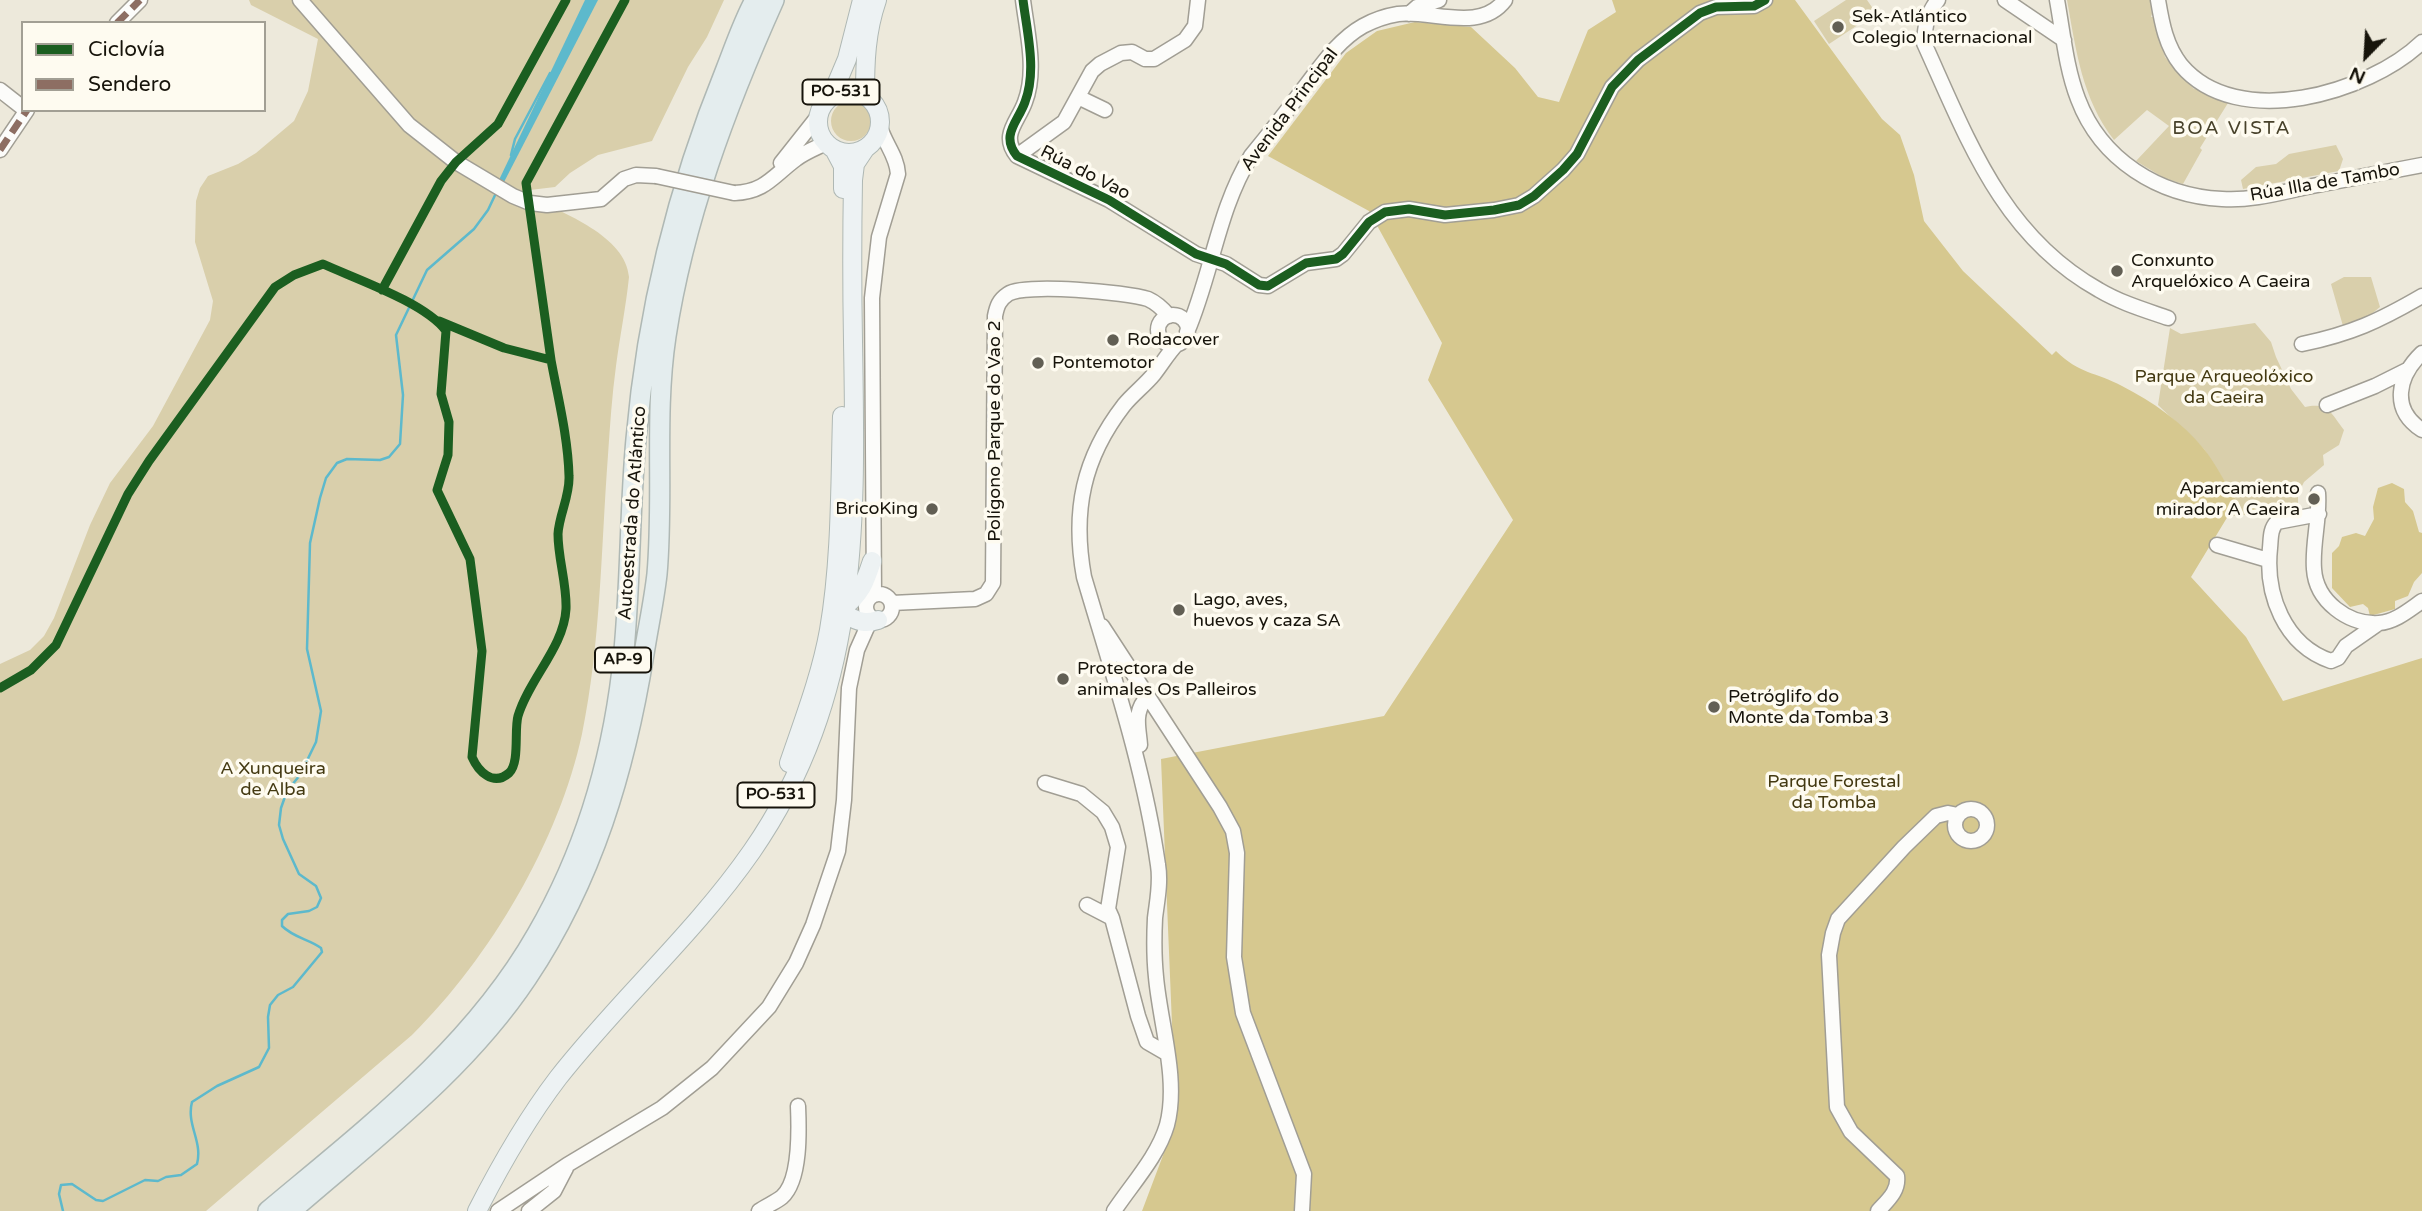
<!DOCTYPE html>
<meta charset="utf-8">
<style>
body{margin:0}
#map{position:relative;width:2422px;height:1211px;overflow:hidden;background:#ede9db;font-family:"Varela Round",sans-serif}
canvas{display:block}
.legend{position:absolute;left:21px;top:21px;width:245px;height:91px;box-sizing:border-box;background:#fefbf0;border:2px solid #a29f94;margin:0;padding:9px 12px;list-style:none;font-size:21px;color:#17140b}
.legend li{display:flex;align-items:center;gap:14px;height:35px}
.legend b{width:35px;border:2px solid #a29f94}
.north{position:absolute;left:2331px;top:21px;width:70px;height:70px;-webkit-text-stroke:5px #fefbf0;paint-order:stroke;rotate:204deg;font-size:19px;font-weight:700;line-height:28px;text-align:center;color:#17140b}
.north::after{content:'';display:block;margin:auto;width:24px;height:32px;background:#17140b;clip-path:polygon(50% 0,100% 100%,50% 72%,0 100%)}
</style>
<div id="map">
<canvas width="2422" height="1211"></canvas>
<ul class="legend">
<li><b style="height:9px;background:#1b5e20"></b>Ciclovía</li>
<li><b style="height:9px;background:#8d6e63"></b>Sendero</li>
</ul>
<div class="north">N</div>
</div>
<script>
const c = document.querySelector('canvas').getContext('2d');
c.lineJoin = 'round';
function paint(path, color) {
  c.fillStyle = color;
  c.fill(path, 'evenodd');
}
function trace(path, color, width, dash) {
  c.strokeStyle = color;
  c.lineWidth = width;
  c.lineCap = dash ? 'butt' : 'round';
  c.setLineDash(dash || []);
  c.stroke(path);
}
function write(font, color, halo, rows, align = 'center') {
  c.font = font + ' "Varela Round",sans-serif';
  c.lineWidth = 7;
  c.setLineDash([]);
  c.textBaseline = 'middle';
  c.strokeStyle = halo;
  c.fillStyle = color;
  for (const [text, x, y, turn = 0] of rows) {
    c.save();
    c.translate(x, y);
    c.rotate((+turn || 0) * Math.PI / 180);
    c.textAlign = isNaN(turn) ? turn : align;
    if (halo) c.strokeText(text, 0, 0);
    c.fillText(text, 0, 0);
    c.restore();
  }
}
paint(new Path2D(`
 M249,0H724L707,37L688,67L652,141L598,155L570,173L555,187L530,190L531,197C563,213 626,236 629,277C626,306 620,336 616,366C612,395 610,425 608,455C601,548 601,642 582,734C559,841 490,958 412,1035L206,1211H0V664L30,650L44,636L54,618L90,525L110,483L153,426L210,320L213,301L195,242L196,201L200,188L208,176L238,164L256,153L294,121L308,91L318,39L251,5Z
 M1846,0H1867L1876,13L1829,44L1814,21Z
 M2067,0H2150L2152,14L2151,17H2153L2165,57L2194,89L2197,88L2228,103L2200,148L2202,150L2183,184L2164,178L2136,161L2169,126L2147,110L2114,140C2082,99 2076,50 2067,0Z
 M831 121a20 20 0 1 1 40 0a20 20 0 1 1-40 0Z
 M2336,145L2343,159L2339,171L2243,189L2241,180L2256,167L2276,164L2289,154Z
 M2344,277H2371L2380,307L2369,316L2343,326L2331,284Z
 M2255,323L2271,342L2276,357L2291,389L2305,407C2328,402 2331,413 2344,430L2339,445L2323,455L2324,465L2304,482L2298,494V512L2229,516L2236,500L2204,449L2158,405L2170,328L2181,334Z`), '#d9cfab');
paint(new Path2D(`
 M1612,0H1795L1882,119L1900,135L1914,175L1924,221L1963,271L2052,355L2056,351C2079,374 2096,372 2122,386C2153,402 2182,422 2204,449C2216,464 2225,483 2236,500L2228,516L2191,577L2246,637L2283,701L2422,658V1211H1142L1176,1121L1161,759L1384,716L1513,520L1428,380L1442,343L1369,211L1268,156L1346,53L1377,31L1415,22L1471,27L1515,68L1538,97L1559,102L1588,30L1616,12Z
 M2392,483L2404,489L2405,502L2413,511L2419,532L2422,533V573L2414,582L2408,596L2395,601V609L2370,616L2368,608L2363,604L2350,607L2332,588V553L2339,546L2342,537L2356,533L2365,536L2374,519L2373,507L2378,488Z`), '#d6c88f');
paint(new Path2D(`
 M585,0H598L503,184L498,182Z`), '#5db9cc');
trace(new Path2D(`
 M511,155L515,139L550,73
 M63,1211L59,1194L61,1185L72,1184L96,1200L103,1201L145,1180L158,1181L166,1177L181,1175L197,1164C203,1141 186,1125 192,1102L217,1086L259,1067L269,1048L268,1017L270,1005L278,995L293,987L322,952L321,948C309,939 294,938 282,926V920L288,914L309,911L317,907L321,898L316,886L299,874L283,839L279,825L281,808L287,791L300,775L316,742L321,711L307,649L310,543L320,498L326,478L337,463L347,459L380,460L389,457L400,444L403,395L396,335L427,270L474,229L488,210L497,191`), '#5db9cc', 2.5);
const minor = new Path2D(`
 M300,0L409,125L456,162L513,196L530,203L547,205L601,199L624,179L636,175L656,176
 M1023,0C1027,32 1037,71 1025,102C1018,122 1000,135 1017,156L1109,200L1196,254L1226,264L1259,285L1268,286L1306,263L1336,259L1343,254L1369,222L1385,212L1409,209L1445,215L1494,210L1519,205L1534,196L1563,170L1577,154L1612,87L1638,60L1700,13L1716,7L1754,6L1765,0
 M1938,0C1927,13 1925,26 1924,43C1968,140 2002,236 2099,290C2121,303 2145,310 2168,318
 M2005,0L2064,40
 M2057,0C2063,33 2066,68 2078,99C2101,160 2159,196 2222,199C2251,201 2279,193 2307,187C2345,180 2384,172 2422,165
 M2158,0C2162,24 2166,46 2181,65C2237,132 2369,93 2422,42
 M1409,14L1417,7L1439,0
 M117,23L140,0
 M0,90L23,108
 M1078,97L1105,110
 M0,150L27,110
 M1017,156L1064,122L1092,71L1100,64L1121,53L1132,52L1145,59H1154L1185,40L1195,26L1198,0
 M781,163L819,115
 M734,193C765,192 773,176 796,159C805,152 816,148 826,143
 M1158 330a15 15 0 1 1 30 0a15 15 0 1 1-30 0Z
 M1187,332C1212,274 1218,209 1251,156C1269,134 1287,111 1304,88C1321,66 1338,40 1363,26C1374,20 1386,16 1398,14C1433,10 1480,33 1505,0
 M2302,344C2351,334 2379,321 2422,296
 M2422,353C2398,376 2390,409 2422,430
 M2327,405L2375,386L2407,370
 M2318,493C2320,519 2312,544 2314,569C2316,601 2348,625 2379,623C2395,622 2409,610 2422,601
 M2319,514L2277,522C2270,529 2271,538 2270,548C2265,594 2284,645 2331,661L2338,658L2346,646L2379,623
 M2217,545L2268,560
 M866 607a13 13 0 1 1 26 0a13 13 0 1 1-26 0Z
 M874,595L872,298L879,237L898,174C897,156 885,144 880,127
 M892,603L975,599L986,594L993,583L995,316C997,306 999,300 1008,294C1024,283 1127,292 1148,299C1157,303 1163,309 1169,316
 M1102,626L1220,807L1233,831L1237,853L1234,957L1243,1013L1304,1174L1302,1211
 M1140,745C1139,730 1134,715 1144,701
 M1045,783L1081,794L1103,812L1112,827L1118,847L1108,909L1112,918
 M1955 825a16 16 0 1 1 32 0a16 16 0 1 1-32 0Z
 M1087,905L1112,918L1138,1016L1147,1042L1166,1053
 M498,1211L567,1165L662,1108L712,1068L769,1007L796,963L813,925L838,851L844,800L849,688L857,650L869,623
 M529,1211L554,1191L566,1168
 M759,1211C766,1206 776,1202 782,1197C801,1180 799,1129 798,1106
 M1114,1211C1132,1184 1158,1156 1167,1125C1179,1080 1160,1023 1156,977C1154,958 1154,938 1155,918C1157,901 1161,883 1158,865C1144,767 1112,672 1084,577C1072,511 1083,458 1124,405C1133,394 1145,385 1154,374C1162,364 1168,353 1177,344
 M1878,1211C1888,1200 1899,1191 1897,1176L1851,1132L1837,1107L1829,955L1833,933L1838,919L1904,847L1936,816L1948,813L1958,815`);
const major = new Path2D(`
 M818 122a31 31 0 1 1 62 0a31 31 0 1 1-62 0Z
 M865,95C865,62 866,32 877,0
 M831,97L847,59L862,0
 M834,149L843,166V189
 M845,602L847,615C858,622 866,624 878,620
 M844,607C862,592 865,582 872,561
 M789,763C804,719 821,675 829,630C841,560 840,487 842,416
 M477,1211C501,1164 526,1120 558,1078C619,1000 695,933 752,851C861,693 856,524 853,341C852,287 852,234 853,180L855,164L865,149`);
const highway = new Path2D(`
 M268,1211C367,1128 472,1048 537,934C584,853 611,762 622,670C631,593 629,515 636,439C647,312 678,187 726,69C735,46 743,22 755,0
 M291,1211C375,1138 465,1071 527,978C593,879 625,770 644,654C648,628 654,601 657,574C664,495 654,415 666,336C684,219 726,107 774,0`);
trace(minor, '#a19e94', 17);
trace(major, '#afb8b4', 20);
trace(highway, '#afb8b4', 22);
trace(minor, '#fcfcfa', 14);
trace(major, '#edf2f3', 18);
trace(highway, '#e4edee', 19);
const minorBridge = new Path2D(`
 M656,176L734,193`);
trace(minorBridge, '#a19e94', 17, []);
trace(minorBridge, '#fcfcfa', 14);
trace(new Path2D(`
 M117,23L140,0
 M0,150L27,110`), '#8d6e63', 7, [14, 7]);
trace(new Path2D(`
 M1023,0C1027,32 1037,71 1025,102C1018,122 1000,135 1017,156L1109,200L1196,254L1226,264L1259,285L1268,286L1306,263L1336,259L1343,254L1369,222L1385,212L1409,209L1445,215L1494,210L1519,205L1534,196L1563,170L1577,154L1612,87L1638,60L1700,13L1716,7L1754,6L1765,0
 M382,290L441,181L456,162L498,124L566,0
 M551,360L526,183L625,0
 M0,688L31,670L56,645L128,494L149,461L275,287L294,275L323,264C356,279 426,303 446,331L441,394L449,422L448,455L437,490L470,559L482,651L472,757C478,771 493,787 509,773C520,763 514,730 518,716C529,679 564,647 566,609C567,584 558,559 558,534C559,515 570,496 569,476C568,437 558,398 551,360L504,348L439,321`), '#1b5e20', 9);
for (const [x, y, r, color] of [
 [1838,27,7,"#625f54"],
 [2117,271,7,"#625f54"],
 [1113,340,7,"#625f54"],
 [1038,363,7,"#625f54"],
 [2314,499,7,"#625f54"],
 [932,509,7,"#625f54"],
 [1179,610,7,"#625f54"],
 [1063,679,7,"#625f54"],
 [1714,707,7,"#625f54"]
]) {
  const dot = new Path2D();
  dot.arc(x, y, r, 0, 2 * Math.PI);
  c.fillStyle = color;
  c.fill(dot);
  trace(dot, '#fefbf0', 2.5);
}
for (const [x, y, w] of [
 [841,92,77],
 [623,660,56],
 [776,795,77]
]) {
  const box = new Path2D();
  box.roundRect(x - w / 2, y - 12.5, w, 25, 5);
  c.fillStyle = '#fefbf0';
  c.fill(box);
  trace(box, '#17140b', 2);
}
write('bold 16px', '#17140b', null, [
 ["PO-531",841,92],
 ["AP-9",623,660],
 ["PO-531",776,795]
]);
write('18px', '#17140b', '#fefbf0', [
 ["Sek-Atlántico",1852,17],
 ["Colegio Internacional",1852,38],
 ["Conxunto",2131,261],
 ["Arquelóxico A Caeira",2131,282],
 ["Rodacover",1127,340],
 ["Pontemotor",1052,363],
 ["Aparcamiento",2300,489,"right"],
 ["mirador A Caeira",2300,510,"right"],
 ["BricoKing",918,509,"right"],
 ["Lago, aves,",1193,600],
 ["huevos y caza SA",1193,621],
 ["Protectora de",1077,669],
 ["animales Os Palleiros",1077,690],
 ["Petróglifo do",1728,697],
 ["Monte da Tomba 3",1728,718]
], 'left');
write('18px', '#17140b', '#fefbf0', [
 ["Avenida Principal",1290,110,-53],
 ["Rúa do Vao",1085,173,27],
 ["Rúa Illa de Tambo",2325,183,-10],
 ["Polígono Parque do Vao 2",995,431,-90],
 ["Autoestrada do Atlántico",633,513,-86]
]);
write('18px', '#433911', '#fefbf0', [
 ["Parque Arqueolóxico",2224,377],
 ["da Caeira",2224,398],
 ["A Xunqueira",273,769],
 ["de Alba",273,790],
 ["Parque Forestal",1834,782],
 ["da Tomba",1834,803]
]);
c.letterSpacing = '2px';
write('19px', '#48422b', '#fefbf0', [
 ["BOA VISTA",2232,129]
]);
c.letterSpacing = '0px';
</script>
